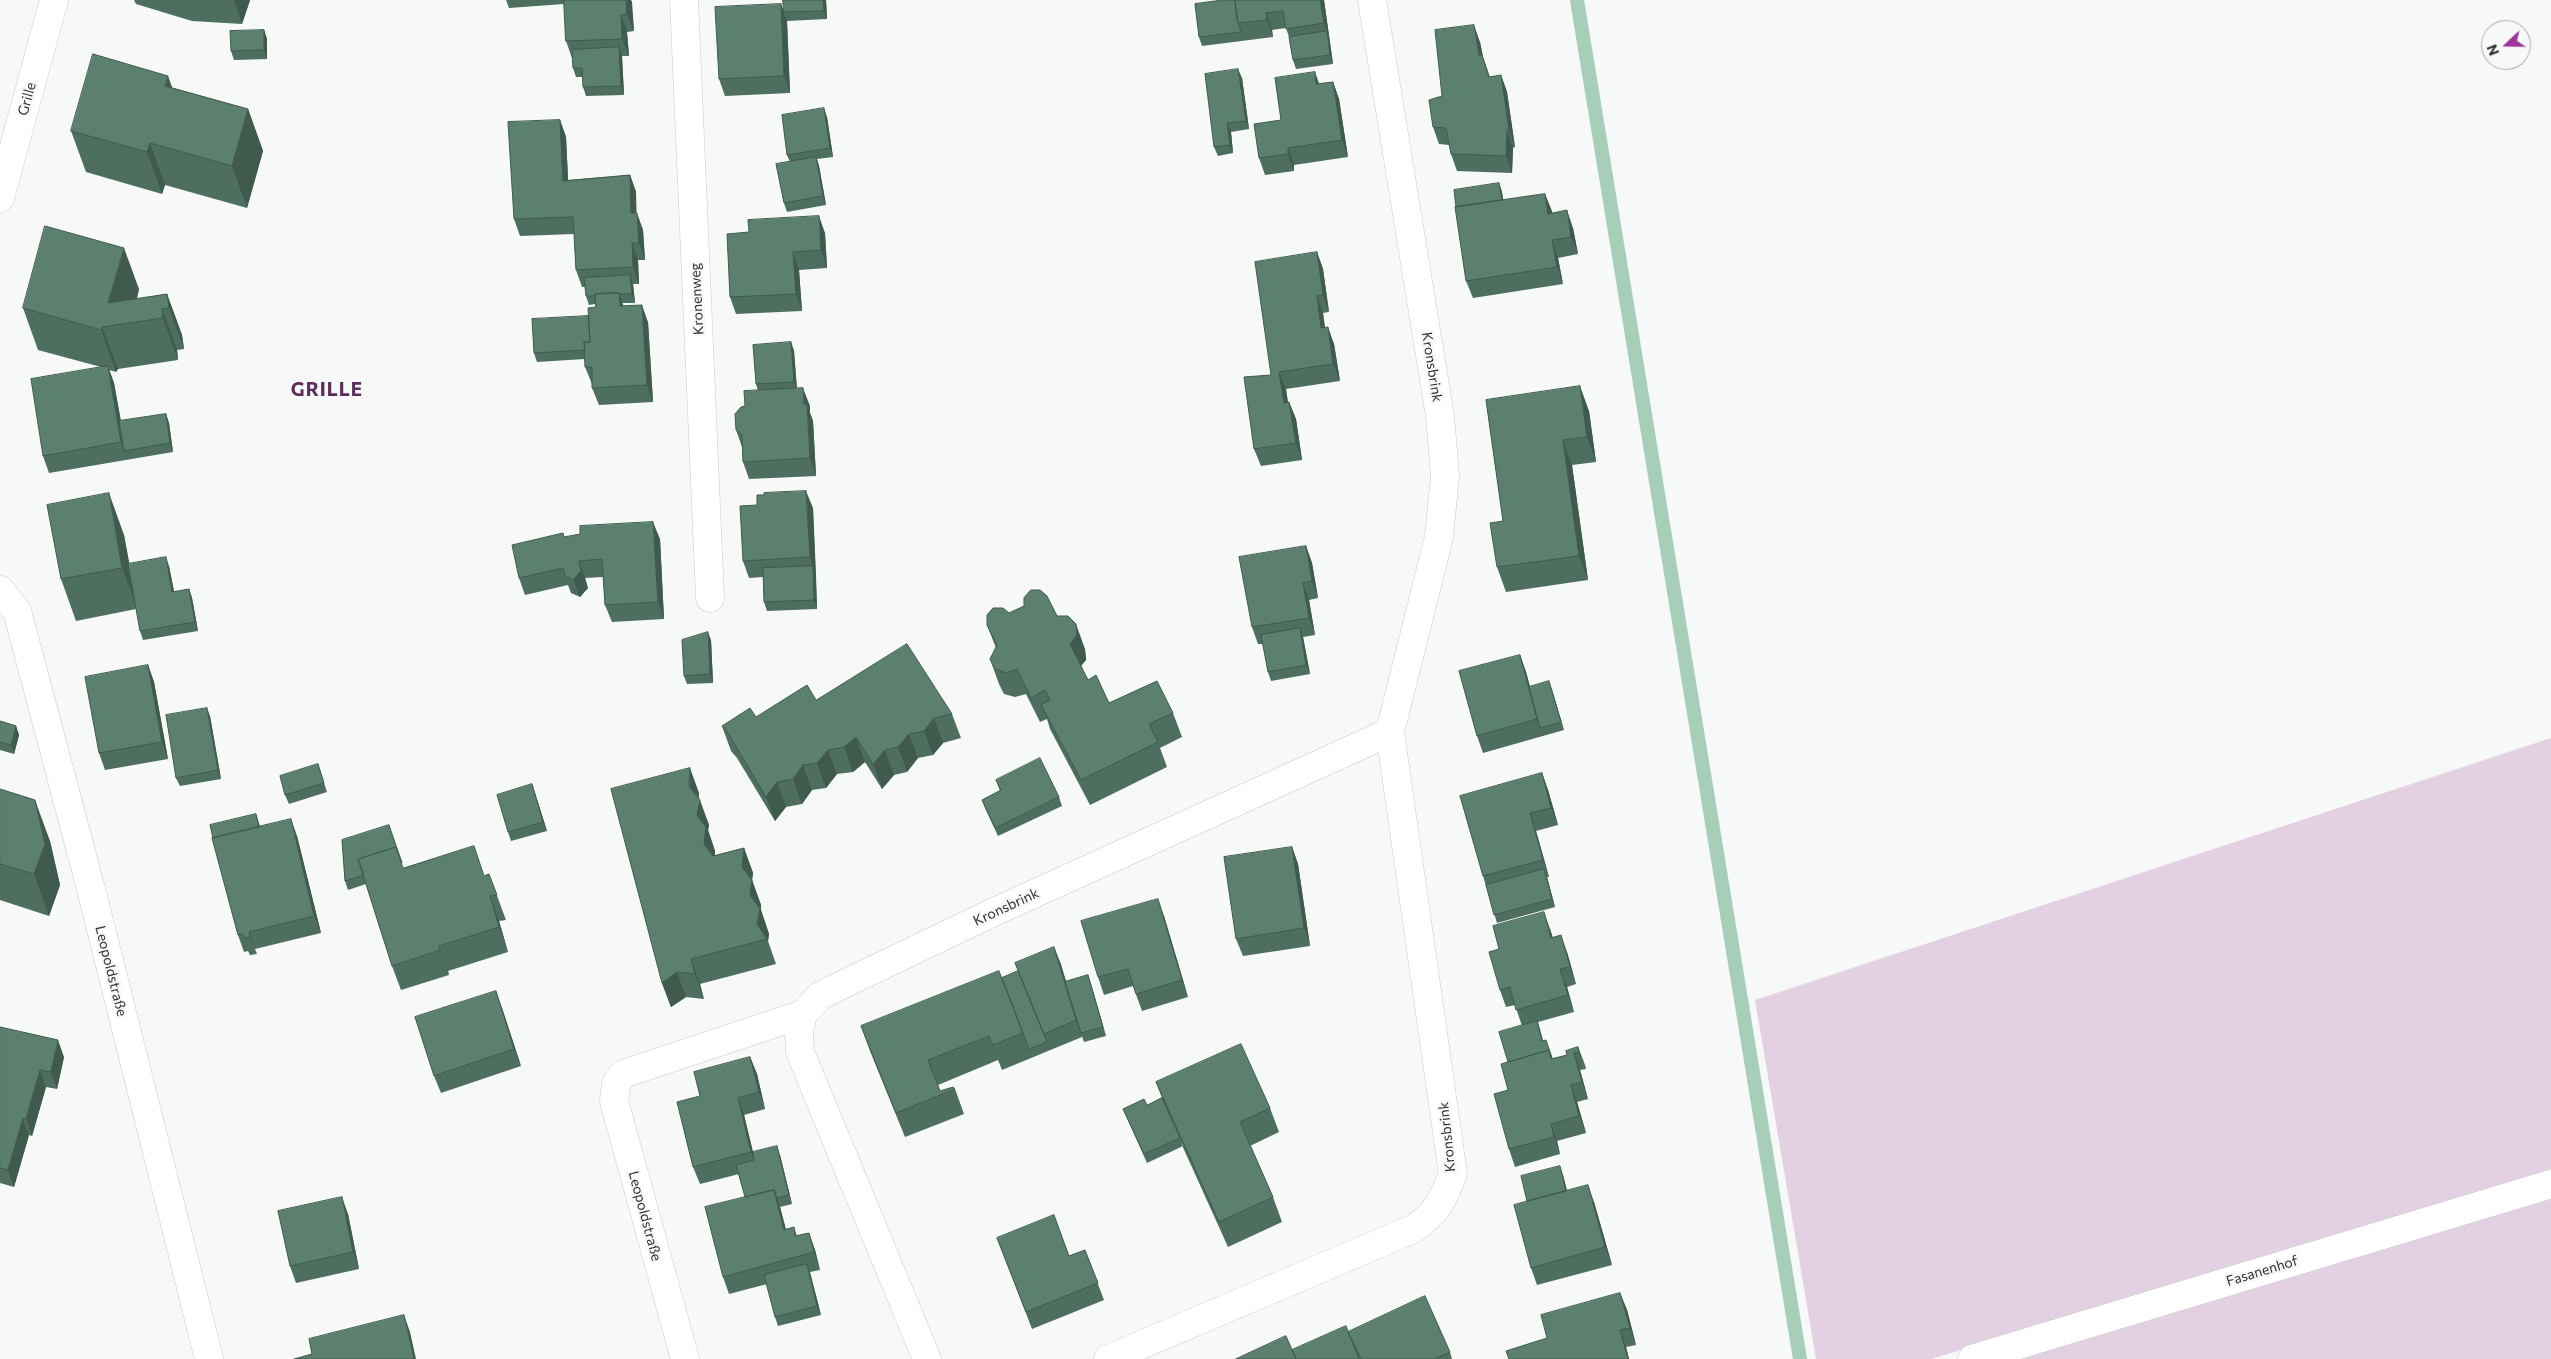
<!DOCTYPE html>
<meta charset="utf-8">
<style>
body{margin:0}
#map{position:relative;width:2551px;height:1359px;overflow:hidden;background:#f6f9f7;font-family:Commissioner,sans-serif}
canvas{display:block}
.north{position:absolute;left:2481px;top:20px;width:50px;height:50px;box-sizing:border-box;background:#f6f9f7;border:1px solid #a7a9a8;border-radius:50%;rotate:249deg;font-size:14px;font-weight:700;line-height:20px;text-align:center;color:#313232}
.north::after{content:'';display:block;margin:auto;width:18px;height:22px;background:#9c359a;clip-path:polygon(50% 0,100% 100%,50% 72%,0 100%)}
</style>
<div id="map">
<canvas width="2551" height="1359"></canvas>
<div class="north">N</div>
</div>
<script>
const c = document.querySelector('canvas').getContext('2d');
c.lineJoin = 'round';
function paint(path, color) {
  c.fillStyle = color;
  c.fill(path, 'evenodd');
}
function trace(path, color, width, dash) {
  c.strokeStyle = color;
  c.lineWidth = width;
  c.lineCap = dash ? 'butt' : 'round';
  c.setLineDash(dash || []);
  c.stroke(path);
}
function write(font, color, halo, rows, align = 'center') {
  c.font = font + ' Commissioner,sans-serif';
  c.lineWidth = 5;
  c.setLineDash([]);
  c.textBaseline = 'middle';
  c.strokeStyle = halo;
  c.fillStyle = color;
  for (const [text, x, y, turn = 0] of rows) {
    c.save();
    c.translate(x, y);
    c.rotate((+turn || 0) * Math.PI / 180);
    c.textAlign = isNaN(turn) ? turn : align;
    if (halo) c.strokeText(text, 0, 0);
    c.fillText(text, 0, 0);
    c.restore();
  }
}
paint(new Path2D(`
 M2551,738V1169L1931,1359H1816L1755,1000Z
 M2551,1198V1359H2007Z`), '#e4d0e3');
trace(new Path2D(`
 M1577,0L1800,1359`), '#a6ceb9', 14);
const minor = new Path2D(`
 M684,0L710,598
 M0,590L17,611L91,889L209,1359
 M803,1014L799,1031L800,1052L927,1359
 M685,1359L614,1101L616,1084L623,1074L803,1014L821,995L996,911L1390,732L1439,537L1445,476L1440,416L1372,0
 M1108,1359L1413,1229C1437,1213 1443,1200 1453,1174L1390,732
 M1972,1359L2551,1184`);
const major = new Path2D(`
 M0,198L54,0`);
trace(minor, '#c8cbc9', 29);
trace(major, '#c8cbc9', 29);
trace(minor, '#fff', 28);
trace(major, '#fff', 28);
paint(new Path2D(`
 M134,0H250L242,24L192,21L136,4Z
 M506,0H631L634,31L627,32L629,56H622L624,95L586,96L583,87V77H576L573,68L572,58L566,41L564,4L509,8Z
 M783,0H826L827,19L787,21L784,12Z
 M1324,0L1333,64L1296,69L1293,60L1289,37L1286,28L1272,30L1273,37L1202,46L1199,37L1195,4Z
 M781,4L787,21L790,93L725,96L719,79Z
 M264,30L267,39V59L234,60L231,51Z
 M1480,42L1483,57L1490,77L1501,75L1507,92L1515,147L1513,148L1512,173L1457,171L1451,154L1449,145L1439,144L1433,127L1442,96Z
 M1242,78L1249,129L1231,132L1233,153L1218,156L1214,147Z
 M1333,82L1339,99L1348,157L1294,165V171L1265,175L1259,158L1281,120L1319,84Z
 M173,88L248,109L263,151L247,208L165,185L162,194L86,172L71,131Z
 M827,117L833,157L817,159L819,166L826,205L787,212L784,203L790,162L787,155Z
 M560,120L566,137L568,180L630,175L636,192V213L643,230L645,260H638L639,284H633L635,303H622L623,306L648,322L653,402L599,405L592,388V384L585,367V359L537,362L534,353L588,316L596,307L595,304L589,305L586,296L585,287H582L576,270L574,234L520,236L514,219Z
 M1499,183L1502,192L1503,200L1545,194L1552,213L1573,228L1578,254L1558,258L1563,284L1473,298L1466,281L1456,207Z
 M749,232L825,233L827,268L799,270L802,311L736,314L730,297Z
 M1317,252L1323,269L1329,312L1323,313L1325,327L1334,344L1340,381L1286,389L1288,402H1289L1296,419L1302,460L1261,466L1254,449L1271,375Z
 M139,289L137,299L167,294L182,335L184,349L177,350L178,360L118,369L116,372L109,370L114,383L121,421L166,414L169,423L173,452L49,473L43,456L101,367L38,350L23,308Z
 M791,342L794,351L797,389L810,406V413L813,421L816,476L749,479L743,462L742,447L736,430L745,406L758,391L756,384Z
 M1486,400L1589,411L1596,462L1572,465L1588,580L1506,592L1497,567L1503,521Z
 M813,508L817,609L767,611L764,602L763,577L749,578L743,561Z
 M124,535L129,564L169,566L174,592L189,589L192,598L198,631L143,640L140,631L136,609L76,621L61,579Z
 M565,537L660,539L664,619L612,622L605,605L603,577L585,578L588,588L580,597L571,593L568,585L525,595L519,578Z
 M1306,546L1312,563L1318,598L1309,600L1315,635L1303,637L1310,674L1271,681L1268,672L1263,644H1258L1252,627Z
 M1009,613L1057,616L1085,649L1086,660L1081,666L1088,680L1109,703L1173,713L1182,737L1160,748L1167,767L1090,805L1050,729L1047,719L1040,722L1026,694L1015,697L1004,694L999,684L990,659L996,648L987,625Z
 M711,640L713,683L687,684L684,676Z
 M1520,655L1526,672L1530,687L1552,690L1564,730L1483,753L1477,736Z
 M148,665L154,682L168,759L105,770L99,753Z
 M816,700L952,714L961,738L943,743L933,755L918,758L907,772L894,775L882,789L865,762L853,772L837,774L826,788L812,790L802,804L786,807L775,821L737,758L731,751L722,726L756,717Z
 M210,716L221,779L180,786L176,778Z
 M0,721L16,726L19,735L14,754L0,750Z
 M318,764L327,792L289,804L285,795Z
 M1542,773L1548,790L1558,825L1536,831L1549,877H1547L1555,907L1497,923L1483,876Z
 M996,780L1059,797L1062,806L998,836L985,808L982,800L1000,791Z
 M532,784L547,831L511,841L508,832Z
 M0,789L50,841L60,885L49,916L0,900Z
 M699,793V800L709,825L708,830L715,851V856L744,848L753,873L752,880L761,905V910L769,934L768,941L776,964L700,984L704,999L686,997L671,1007L662,983Z
 M256,814L260,826L297,836L321,933L255,949L257,954L250,955L248,951L244,952L238,935Z
 M342,840L404,868L484,876L489,874L506,920L499,921L508,952L448,971L449,975L401,990L392,966L366,884L348,890L345,881Z
 M1292,847L1298,864L1310,946L1243,956L1236,939Z
 M1164,916L1188,997L1142,1011L1133,986L1104,995L1098,977Z
 M1550,929L1553,938L1567,952L1576,984L1567,987L1574,1012L1538,1022L1543,1040L1549,1049L1552,1059L1567,1055L1578,1047L1586,1069L1580,1070L1588,1099L1577,1102L1586,1133L1557,1141L1560,1154L1515,1167L1509,1149L1508,1062L1522,1026L1515,1005L1506,1007L1500,990L1499,949Z
 M1054,947L1066,981L1088,975L1106,1036L1084,1042L1082,1036V1037L1002,1070L998,1060L938,1085L940,1091L955,1089L964,1114L905,1137L870,1051L861,1026L1002,978L1018,971Z
 M502,1008L521,1066L441,1093L434,1076Z
 M0,1027L64,1057L57,1089L46,1087L32,1136L29,1135L14,1187L0,1183Z
 M750,1057L757,1074L765,1109L744,1115L753,1152L780,1155L792,1204L780,1207L786,1229L794,1227L797,1236L809,1233L815,1250L820,1270L810,1272L821,1315L778,1326L775,1317L767,1284L729,1294L723,1277L745,1197L739,1174L700,1184L693,1167L700,1096Z
 M1156,1082L1270,1108L1279,1132L1250,1146L1273,1197L1282,1222L1228,1247L1181,1143L1183,1146L1147,1163L1123,1109L1147,1105L1162,1098Z
 M1563,1175L1567,1190L1594,1202L1612,1265L1537,1285L1531,1268L1527,1201Z
 M348,1214L359,1269L296,1283L290,1266Z
 M997,1238L1069,1256L1085,1250L1104,1300L1032,1329Z
 M1620,1293L1627,1310L1636,1345L1626,1347L1629,1359H1509L1547,1338Z
 M1349,1332L1450,1352L1452,1359H1236L1292,1350Z`), '#4e6f5f');
paint(new Path2D(`
 M234,0H250L242,24Z
 M626,0H631L632,2L634,31L627,14Z
 M823,0H826L827,19L824,11Z
 M1320,0H1324L1333,64L1330,55L1327,31L1324,23Z
 M781,4L787,21L790,93L784,76Z
 M1266,13L1272,30L1273,37L1267,20Z
 M621,15L627,32L629,56L622,39Z
 M1474,25L1480,42L1483,57L1479,55Z
 M264,30L267,39V59L264,50Z
 M619,47L622,56L624,95L621,86Z
 M1238,69L1242,78L1249,129L1246,121Z
 M1315,72L1321,89L1316,84Z
 M1501,75L1507,92L1515,147L1509,130Z
 M168,76L183,117L165,86Z
 M1333,82L1339,99L1348,157L1342,140Z
 M824,108L827,117L833,157L830,148Z
 M248,109L263,151L247,208L232,166Z
 M560,120L566,137L569,198L563,181Z
 M1227,123L1231,132L1233,153L1230,145Z
 M1507,130L1513,148L1512,173L1506,156Z
 M150,143L165,185L162,194L147,152Z
 M1288,148L1294,165V171L1288,154Z
 M816,157L819,166L826,205L823,196Z
 M630,175L636,192L637,230L631,213Z
 M1499,183L1502,192L1506,218L1503,209Z
 M1545,194L1552,211L1555,231L1548,214Z
 M1567,210L1573,228L1578,254L1571,237Z
 M637,213L643,230L645,260L639,243Z
 M819,216L825,233L827,268L821,250Z
 M1552,240L1558,258L1563,284L1557,267Z
 M632,243L638,260L639,284L633,267Z
 M124,248L139,289L130,323L108,303Z
 M793,252L799,270L802,311L796,294Z
 M1317,252L1323,269L1329,312L1323,295Z
 M630,275L633,284L635,303L632,294Z
 M619,293L625,310L620,306Z
 M167,294L182,335L184,349L169,308Z
 M1317,296L1323,313L1327,345L1321,328Z
 M642,305L648,322L653,402L647,385Z
 M162,309L177,350L178,360L163,318Z
 M102,327L118,369L116,372L101,330Z
 M1328,327L1334,344L1340,381L1333,364Z
 M791,342L794,351L797,391L794,382Z
 M108,366L114,383L126,451H124L121,442Z
 M1279,372L1286,389L1290,420L1284,403Z
 M1580,386L1589,411L1596,462L1587,437Z
 M803,388L810,406V413L813,421L816,476L810,458Z
 M1289,402L1296,419L1302,460L1296,443Z
 M166,414L169,423L173,452L170,443Z
 M1563,440L1572,465L1588,580L1579,556Z
 M806,491L813,508L816,575L810,557Z
 M109,493L124,535L138,609L122,568Z
 M653,522L660,539L664,619L658,602Z
 M1306,546L1312,563L1318,598L1312,581Z
 M166,557L169,566L176,601L172,592Z
 M579,561L585,578L588,588L580,597L573,580Z
 M813,566L816,575L817,609L814,600Z
 M1303,583L1309,600L1315,635L1309,618Z
 M189,589L192,598L198,631L195,622Z
 M1076,624L1085,649L1086,660L1079,668L1070,644Z
 M1300,628L1303,637L1310,674L1306,665Z
 M708,632L711,640L713,683L710,674Z
 M1520,655L1526,672L1541,727L1540,728L1537,719Z
 M148,665L154,682L168,759L162,742Z
 M1549,681L1552,690L1564,730L1561,722Z
 M207,708L210,716L221,779L218,770Z
 M934,718L943,743L933,755L924,731Z
 M16,726L19,735L14,754L11,745Z
 M909,734L918,758L907,772L898,747Z
 M856,737L865,762L853,772L844,747Z
 M828,750L837,774L826,788L817,763Z
 M885,750L894,775L882,789L873,764Z
 M803,765L812,790L802,804L793,779Z
 M690,768L699,793L698,808L700,800L709,825L708,830L715,851L713,869L704,844L689,786Z
 M1542,773L1548,790L1558,825L1551,808Z
 M777,782L786,807L775,821L766,797Z
 M532,784L535,793L547,831L543,822Z
 M35,800L50,841L60,885L49,916L34,874Z
 M1530,813L1536,831L1549,877L1543,860Z
 M291,819L297,836L321,933L314,916Z
 M1292,847L1298,864L1310,946L1304,928Z
 M744,848L753,873L752,880L761,905V910L769,934L768,941L757,924L742,867Z
 M1544,869L1547,877L1555,907L1552,899Z
 M490,896L499,921L508,952L499,927Z
 M1158,899L1164,916L1188,997L1182,980Z
 M1544,912L1550,929L1558,955L1551,938Z
 M249,932L255,949L257,954L250,937Z
 M1561,935L1567,952L1576,984L1570,967Z
 M439,946L448,971L449,975L440,950Z
 M1054,947L1061,964L1082,1037L1076,1020Z
 M691,959L700,984L704,999L695,974Z
 M1560,969L1567,987L1574,1012L1568,995Z
 M677,972L686,997L671,1007L662,983Z
 M1088,975L1091,984L1106,1036L1103,1027Z
 M496,991L502,1008L521,1066L514,1049Z
 M58,1040L64,1057L57,1089L51,1072Z
 M1578,1047L1585,1065L1586,1069L1579,1052Z
 M1574,1053L1580,1070L1588,1099L1582,1082Z
 M750,1057L757,1074L765,1109L759,1092Z
 M40,1070L46,1087L32,1136L26,1119Z
 M1571,1085L1577,1102L1586,1133L1579,1116Z
 M738,1098L744,1115L757,1169L751,1152Z
 M23,1118L29,1135L14,1187L8,1170Z
 M1551,1124L1557,1141L1560,1154L1554,1137Z
 M777,1146L780,1155L792,1204L789,1195Z
 M1560,1166L1563,1175L1571,1208L1568,1199Z
 M1588,1185L1594,1202L1612,1265L1605,1247Z
 M774,1190L780,1207L790,1247L784,1230Z
 M342,1197L348,1214L359,1269L353,1252Z
 M809,1233L815,1250L820,1270L814,1252Z
 M807,1264L810,1273L821,1315L817,1306Z
 M1620,1293L1627,1310L1636,1345L1630,1328Z
 M404,1315L410,1332L416,1359H414Z
 M1620,1330L1626,1347L1629,1359H1628Z`), '#405a4d');
const building = new Path2D(`
 M564,0H626L627,14L621,15L622,39L566,41Z
 M783,0H823L824,11L784,12Z
 M1223,0H1235L1238,23L1241,32L1199,37L1195,4Z
 M1235,0H1320L1324,23L1286,29L1283,11L1266,13L1267,20L1238,23Z
 M781,4L784,76L719,79L715,7Z
 M1474,25L1479,55H1482L1489,77L1501,75L1509,130H1507L1506,156L1451,154L1446,128L1433,127L1429,100L1442,96L1435,30Z
 M264,30V50L231,51L230,31Z
 M1327,31L1330,55L1293,60L1289,37Z
 M619,47L621,86L583,87L582,68H573L572,50Z
 M93,54L168,76L165,86L248,109L232,166L150,143L147,152L71,131Z
 M1238,69L1246,121L1227,123L1230,145L1214,147L1205,74Z
 M1315,72L1316,84L1333,82L1342,140L1288,148V154L1259,158L1254,124L1281,120L1275,78Z
 M824,108L830,148L787,155L782,115Z
 M560,120L563,181L630,175L631,213H637L639,243H632L633,267L576,270L573,217L514,219L508,122Z
 M816,157L823,196L784,203L776,164Z
 M1499,183L1502,200L1456,207L1454,190Z
 M1545,194L1548,214L1567,210L1571,237L1552,240L1557,267L1466,281L1455,207Z
 M819,216L821,250L793,252L796,294L730,297L727,234L749,232L748,220Z
 M45,226L124,248L108,303L167,294L169,308L162,309L163,318L102,327L101,330L23,308Z
 M1317,252L1323,295L1317,296L1321,328L1328,327L1333,364L1279,372L1284,403L1289,402L1296,443L1254,449L1244,377L1271,375L1255,262Z
 M630,275L632,294H619V293L595,294V296H586L584,278Z
 M619,293L620,306L642,305L647,385L592,388V367H585L584,342H590L588,308L596,307L595,294Z
 M588,316L590,342H584L585,350L534,353L532,319Z
 M791,342L794,382L756,384L753,345Z
 M108,366L121,442L43,456L31,379Z
 M1580,386L1587,437L1563,440L1579,556L1497,567L1490,523L1503,521L1486,400Z
 M803,388L804,404H807L810,458L743,462L742,435L736,430L735,414L741,407L745,406L744,391Z
 M166,414L170,443L124,451L119,421Z
 M806,491L810,557L743,561L740,506L757,505V495H764V493Z
 M109,493L122,568L61,579L47,505Z
 M653,522L658,602L605,605L602,559L579,561L581,571L573,580L565,576L563,568L519,578L512,545L563,533L564,537L580,534V526Z
 M1306,546L1312,581L1303,583L1309,618L1252,627L1239,557Z
 M166,557L172,592L189,589L195,622L140,631L128,564Z
 M813,566L814,600L764,602L763,568Z
 M1031,590H1040L1047,596L1057,616H1068L1076,624L1077,635L1070,644L1088,680L1096,675L1109,703L1157,681L1173,713L1149,724L1158,742L1081,780L1041,705L1050,700L1045,690L1031,698L1017,669L1006,673L995,669L990,659L997,645L987,625V615L993,608H1003L1009,613L1024,606V598Z
 M1300,628L1306,665L1268,672L1261,635Z
 M708,632L710,674L684,676L682,640Z
 M907,644L952,714L934,718L924,731L909,734L898,747L885,750L873,764L856,737L844,747L828,750L817,763L803,765L793,779L777,782L766,797L728,733L722,726L750,708L756,717L807,685L816,700Z
 M1520,655L1537,719L1477,736L1459,671Z
 M148,665L162,742L99,753L85,677Z
 M1549,681L1561,722L1540,728L1529,687Z
 M207,708L218,770L176,778L166,715Z
 M0,721L16,726L11,745L0,742Z
 M1040,758L1059,797L995,828L982,800L1001,790L996,780Z
 M318,764L324,783L285,795L280,776Z
 M690,768L689,786L700,800L697,815L706,827L704,844L713,856L744,848L742,867L752,880L750,895L760,909L757,924L767,939L691,959L695,974L677,972L662,983L611,789Z
 M1542,773L1551,808L1530,813L1543,860L1483,876L1460,796Z
 M532,784L543,822L508,832L497,795Z
 M0,789L35,800L45,844L34,874L0,864Z
 M256,814L259,827L213,838L210,825Z
 M291,819L314,916L249,932L250,937L244,938L242,934L238,935L212,838Z
 M389,825L402,863L396,847L358,859L364,875L345,881L342,840Z
 M474,846L484,876L489,874L497,895L490,896L499,927L439,946L440,950L392,966L358,859L396,847L403,868Z
 M1292,847L1304,928L1236,939L1224,857Z
 M1544,869L1552,899L1494,915L1486,885Z
 M1158,899L1182,980L1136,994L1128,969L1098,977L1081,921Z
 M1544,912L1551,938L1561,935L1570,967L1560,969L1568,995L1516,1010L1510,987L1500,990L1489,952L1499,949L1493,926Z
 M1054,947L1076,1020L1044,1034L1015,963Z
 M999,971L1023,1033L993,1045L989,1036L928,1060L940,1091L953,1087L955,1089L896,1113L861,1026Z
 M1018,971L1047,1042L1029,1049L1002,978Z
 M1088,975L1103,1027L1081,1033L1065,982Z
 M496,991L514,1049L434,1076L415,1017Z
 M1537,1021L1542,1041L1546,1040L1552,1058L1549,1050L1508,1062L1499,1032Z
 M0,1027L58,1040L51,1072L40,1070L26,1119L23,1118L8,1170L0,1168Z
 M1241,1044L1270,1108L1240,1122L1273,1197L1219,1222L1156,1082Z
 M1578,1047L1579,1052L1574,1053L1582,1082L1571,1085L1579,1116L1551,1124L1554,1137L1509,1149L1494,1094L1508,1090L1501,1064L1549,1050L1551,1059L1567,1055L1566,1051Z
 M750,1057L759,1092L738,1098L751,1152L693,1167L677,1102L700,1096L694,1072Z
 M1162,1098L1180,1138L1144,1154L1123,1109L1144,1099L1147,1105Z
 M777,1146L789,1195L777,1198L774,1190L745,1197L736,1165L754,1160L753,1152Z
 M1560,1166L1566,1191L1527,1201L1521,1176Z
 M1588,1185L1605,1247L1531,1268L1514,1205Z
 M774,1190L784,1230L794,1227L795,1236L809,1233L814,1252L723,1277L705,1207Z
 M342,1197L353,1252L290,1266L278,1211Z
 M1054,1215L1069,1256L1085,1250L1098,1283L1026,1312L997,1238Z
 M807,1264L817,1306L775,1317L764,1275Z
 M1620,1293L1630,1328L1620,1330L1628,1359H1509L1506,1351L1547,1338L1541,1315Z
 M1425,1296L1450,1352L1435,1359H1361L1348,1332Z
 M404,1315L414,1359H294L312,1354L309,1339Z
 M1346,1326L1359,1359H1296L1292,1350Z
 M1286,1336L1296,1359H1236Z`);
paint(building, '#5b816e');
trace(building, '#405a4d', 1);
write('14px', '#313232', '#f6f9f7', [
 ["Grille",27,99,-75],
 ["Kronenweg",697,299,-93],
 ["Kronsbrink",1432,367,81],
 ["Kronsbrink",1006,907,-25],
 ["Leopoldstraße",111,971,76],
 ["Kronsbrink",1447,1137,-96],
 ["Leopoldstraße",645,1216,75],
 ["Fasanenhof",2262,1271,-17]
]);
c.letterSpacing = '1px';
write('bold 19px', '#5f2d5d', '#f6f9f7', [
 ["GRILLE",327,390]
]);
c.letterSpacing = '0px';
</script>
